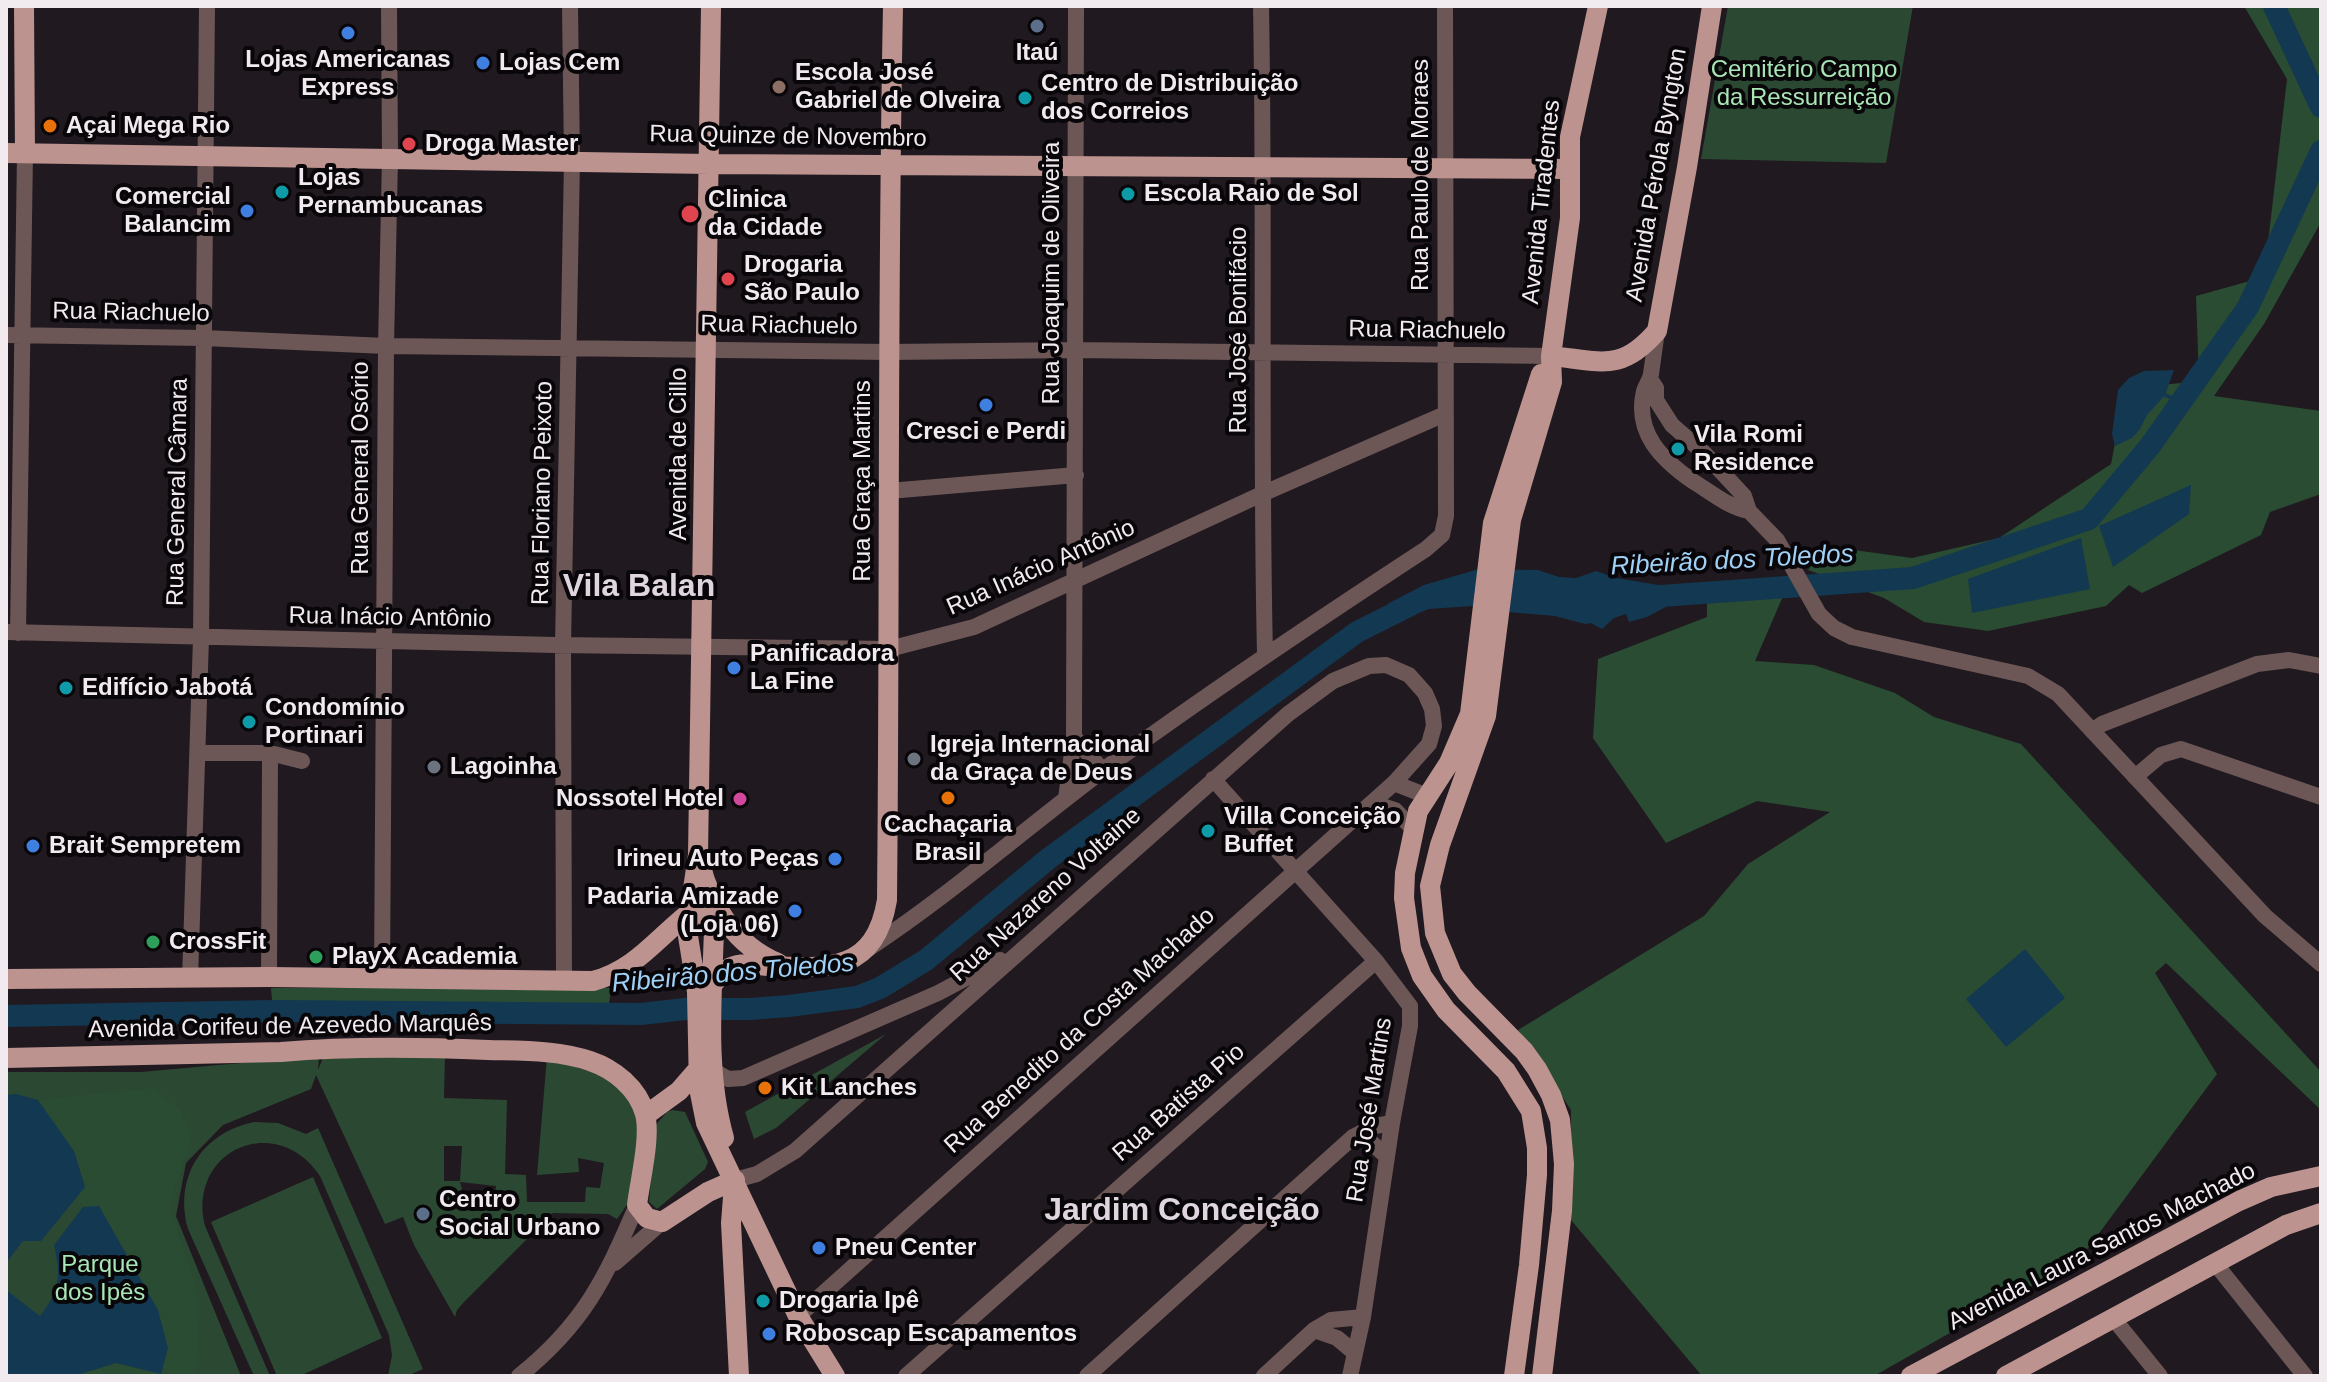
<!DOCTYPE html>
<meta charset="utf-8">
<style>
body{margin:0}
#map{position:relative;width:2327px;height:1382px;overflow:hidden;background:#201920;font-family:Arial,sans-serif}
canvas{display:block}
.frame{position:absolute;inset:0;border:8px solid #f1ebf0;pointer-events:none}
</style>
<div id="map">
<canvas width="2327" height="1382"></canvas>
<div class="frame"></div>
</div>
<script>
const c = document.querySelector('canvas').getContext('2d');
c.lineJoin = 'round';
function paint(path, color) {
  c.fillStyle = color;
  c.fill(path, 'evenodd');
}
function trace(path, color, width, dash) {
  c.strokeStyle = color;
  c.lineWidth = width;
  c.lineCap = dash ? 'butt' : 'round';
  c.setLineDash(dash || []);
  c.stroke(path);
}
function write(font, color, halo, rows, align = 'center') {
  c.font = font + ' Arial,sans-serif';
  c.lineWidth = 8;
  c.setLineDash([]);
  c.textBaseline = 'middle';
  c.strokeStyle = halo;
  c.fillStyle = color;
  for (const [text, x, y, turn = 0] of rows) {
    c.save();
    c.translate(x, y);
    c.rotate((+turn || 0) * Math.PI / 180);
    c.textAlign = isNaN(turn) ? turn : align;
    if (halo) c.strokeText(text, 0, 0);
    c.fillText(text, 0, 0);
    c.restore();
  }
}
paint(new Path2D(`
 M1728,6H1913L1886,163L1701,159Z
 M886,1034L776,1128L754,1139L745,1112Z
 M326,1051L445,1053L444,1098L507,1100L505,1174L526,1175L527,1202H585L586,1187L600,1188L604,1163L578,1158L579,1172L537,1175L547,1057L618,1081L640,1114L631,1199L617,1219L608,1214L553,1213L464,1302L457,1310L455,1317L414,1245L403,1217L385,1224L316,1075L311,1089L223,1125L186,1163L176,1216L241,1376H6V1072H141L319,1056L318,1070ZM444,1146H462L460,1181H444ZM460,1182L496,1186L494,1207L466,1205Z
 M672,1110L685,1112L708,1162L705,1169L657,1209L649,1202L655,1126L667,1112Z
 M254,1122L278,1123L306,1134L318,1128L423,1369L407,1376H388L392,1355L389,1335L320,1176C276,1111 187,1150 205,1226L270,1376H254L188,1229C174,1178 201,1133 254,1122Z
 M313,1177L382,1338L300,1376H277L211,1222Z`), '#2b4932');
paint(new Path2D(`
 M2244,6L2321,7V222L2264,324L2214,396L2321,411V494L2270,512L2261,535L2142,593L2129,585L2106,606L1988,631L1924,622L1884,598L1808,570L1825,546L1912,558L1999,538L2111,464L2125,389L2199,381L2196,296L2264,277L2287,79Z
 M1787,587L1755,661L1814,665L1895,693L1934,717L2021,744L2321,1072V1110L2166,963L2155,973L2217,1074L2080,1259L1874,1376H1702L1571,1220V1110L1518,1030L1704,916L1748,864L1830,812L1757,801L1666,843L1593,738L1598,659L1707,617V592Z
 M271,988H611L608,1013L273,1011Z
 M153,1088L181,1110L191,1139L169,1207L195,1283L200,1364L192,1376H170L163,1367L168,1348L91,1206L83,1207L77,1197L85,1187L38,1100Z
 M116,1363L161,1374L160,1376H74Z`), '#294c32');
paint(new Path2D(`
 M2174,370L2165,395L2147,415L2140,429L2132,438L2115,446L2112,434L2118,390L2129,378L2144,371Z
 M2191,485L2189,514L2113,567L2099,526Z
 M2081,538L2090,589L1972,613L1968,579Z
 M1479,569L1538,570L1559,577L1576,578L1596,571L1616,578L1677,588V601L1647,617L1629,622L1626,614L1614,618L1602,629L1591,623L1585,624L1555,616L1508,612L1487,605L1429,609L1394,623L1382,619L1389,603L1424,585Z
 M2025,949L2065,998L2006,1047L1966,999Z
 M249,1011L253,1013L139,1019L132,1022L6,1023V1016Z
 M16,1094L38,1100L74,1151L85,1187L41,1241H23L6,1263V1095Z
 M99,1206L158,1310L168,1348L161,1374L116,1363L74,1376H6V1290L40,1316C60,1291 61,1276 54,1245L83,1207Z`), '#133851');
trace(new Path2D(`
 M2165,395L2181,402`), '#133851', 4);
trace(new Path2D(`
 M2274,6L2321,107
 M1647,597L1913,578L2089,519L2150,446L2248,307L2321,151
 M6,1016L273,1011L641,1014L685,1009H750L789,1006L857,997L880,988L926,960L1048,859L1357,632L1409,606`), '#133851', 22);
trace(new Path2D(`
 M1261,6C1265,222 1260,438 1265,654
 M1657,331C1655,345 1653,360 1651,374C1650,380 1646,385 1644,391C1634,433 1662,460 1694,482C1712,493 1728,507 1749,511
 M6,335L204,338L386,346L889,352L1076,350L1551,356
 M1650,379L1656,388V400L1672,425L1705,454L1744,496L1749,511L1777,540L1819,614L1834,628L1852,637L2028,676L2058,694L2265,916L2321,964
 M889,491L1076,475
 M6,632L555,645L889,649L974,627L1262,494L1445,414
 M18,633L25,153
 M2092,731L2102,724L2257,664L2289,660L2321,666
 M1074,737L1103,771
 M198,753H270L269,977
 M270,753L302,761
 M2135,777L2161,755L2181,749L2321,797
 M1213,779L1376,961L1410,1006V1026L1392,1123L1363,1317L1350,1376
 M1394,783L1427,796
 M1066,799L1074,737L1076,6
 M1373,803L1395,810L1412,828
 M868,949C953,893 1028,826 1110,765C1213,690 1319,619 1426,549L1442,535L1446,516L1445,6
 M382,978L386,346L390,158L389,6
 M190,979L201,638L207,6
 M564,981L563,645L572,160L570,6
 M714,1071L728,1079L743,1078L938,993L1000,960
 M1353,1137L1372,1143L1387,1157
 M735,1180L757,1174L795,1151L1288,714L1333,681L1369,666L1386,665L1409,675L1425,693L1432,709L1434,726L1429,744L1394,783L798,1316
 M2214,1262L2305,1376
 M615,1263L662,1222
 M2113,1318L2160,1376
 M1314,1330L1337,1338L1355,1353
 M519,1376C584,1324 605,1279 637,1205
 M906,1376L1376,961
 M1087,1376L1353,1137L1375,1126L1392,1123
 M1264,1376L1314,1330L1331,1320L1363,1317`), '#6c5756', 16);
trace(new Path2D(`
 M24,6L25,153
 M711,6L698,855L687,930L697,992L699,1088L706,1123L798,1316L835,1376
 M6,153L709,164L1570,169
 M1551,356C1601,361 1621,373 1657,331L1687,167L1712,6
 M700,863C710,905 736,946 778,963
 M689,913C703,913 711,915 714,929C712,998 705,1071 724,1138
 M6,979L269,977L593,981C635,970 656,939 689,913
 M713,984C718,978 723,971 731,967C742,962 756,965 768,966C829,969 875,972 887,900C890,602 887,304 893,6
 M6,1058L281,1052C350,1046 419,1047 488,1050C522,1051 558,1050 590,1061C614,1069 638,1088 645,1114C651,1137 640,1180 637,1205L647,1218L662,1222L708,1192L735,1180
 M646,1115L679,1091L699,1068
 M734,1184L731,1223L739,1376
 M1514,1376L1529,1265L1537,1175V1148L1531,1111L1506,1071L1446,1010L1422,976L1411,948L1404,898L1405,873L1418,811L1449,763L1470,714L1493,523L1541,374
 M1542,1376L1562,1211L1564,1164L1560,1120L1551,1095L1537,1069L1524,1051L1467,993L1452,974L1435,933L1430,886L1440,845L1486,716L1511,520L1552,382L1551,356L1570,218V137L1598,6
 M1911,1376L2239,1201L2271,1187L2321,1176
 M2006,1376L2286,1225L2321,1213`), '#bd938f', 20);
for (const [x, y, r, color] of [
 [1037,26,8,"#5c6f8a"],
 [348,33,8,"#3f7fe0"],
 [483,63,8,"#3f7fe0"],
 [779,87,8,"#8d6e63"],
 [1025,98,8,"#0f9aa8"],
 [50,126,8,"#e8710a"],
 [409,144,8,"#e0444e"],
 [282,192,8,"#0f9aa8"],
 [1128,194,8,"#0f9aa8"],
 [247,211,8,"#3f7fe0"],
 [690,214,10,"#e0444e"],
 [728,279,8,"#e0444e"],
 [986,405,8,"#3f7fe0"],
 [1678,449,8,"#0f9aa8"],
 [734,668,8,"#3f7fe0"],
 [66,688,8,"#0f9aa8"],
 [249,722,8,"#0f9aa8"],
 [914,759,8,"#6b7280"],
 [434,767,8,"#6b7280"],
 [948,798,8,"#e8710a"],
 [740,799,8,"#d1479c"],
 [1208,831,8,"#0f9aa8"],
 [33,846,8,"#3f7fe0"],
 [835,859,8,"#3f7fe0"],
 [795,911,8,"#3f7fe0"],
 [153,942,8,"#2e9e5b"],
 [316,957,8,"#2e9e5b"],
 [765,1088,8,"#e8710a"],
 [423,1214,8,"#5c6f8a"],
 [819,1248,8,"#3f7fe0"],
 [763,1301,8,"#0f9aa8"],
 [769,1334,8,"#3f7fe0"]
]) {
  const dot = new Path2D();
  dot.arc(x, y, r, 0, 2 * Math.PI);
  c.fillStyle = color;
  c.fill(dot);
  trace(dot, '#080608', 3);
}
write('bold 24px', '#f1ebf0', '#080608', [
 ["Itaú",1037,53,"center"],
 ["Lojas Americanas",348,60,"center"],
 ["Express",348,88,"center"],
 ["Lojas Cem",499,63],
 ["Escola José",795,73],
 ["Gabriel de Olveira",795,101],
 ["Centro de Distribuição",1041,84],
 ["dos Correios",1041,112],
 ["Açai Mega Rio",66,126],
 ["Droga Master",425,144],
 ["Lojas",298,178],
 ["Pernambucanas",298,206],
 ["Escola Raio de Sol",1144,194],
 ["Comercial",231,197,"right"],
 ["Balancim",231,225,"right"],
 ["Clinica",708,200],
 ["da Cidade",708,228],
 ["Drogaria",744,265],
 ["São Paulo",744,293],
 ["Cresci e Perdi",986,432,"center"],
 ["Vila Romi",1694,435],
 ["Residence",1694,463],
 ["Panificadora",750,654],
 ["La Fine",750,682],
 ["Edifício Jabotá",82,688],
 ["Condomínio",265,708],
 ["Portinari",265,736],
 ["Igreja Internacional",930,745],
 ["da Graça de Deus",930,773],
 ["Lagoinha",450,767],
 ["Nossotel Hotel",724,799,"right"],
 ["Villa Conceição",1224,817],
 ["Buffet",1224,845],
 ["Cachaçaria",948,825,"center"],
 ["Brasil",948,853,"center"],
 ["Brait Sempretem",49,846],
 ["Irineu Auto Peças",819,859,"right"],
 ["Padaria Amizade",779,897,"right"],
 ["(Loja 06)",779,925,"right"],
 ["CrossFit",169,942],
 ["PlayX Academia",332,957],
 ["Kit Lanches",781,1088],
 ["Centro",439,1200],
 ["Social Urbano",439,1228],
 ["Pneu Center",835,1248],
 ["Drogaria Ipê",779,1301],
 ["Roboscap Escapamentos",785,1334]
], 'left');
write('24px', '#a8e6b6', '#080608', [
 ["Cemitério Campo",1804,70],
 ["da Ressurreição",1804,98],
 ["Parque",100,1265],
 ["dos Ipês",100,1293]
]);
write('24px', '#f1ebf0', '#080608', [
 ["Rua Quinze de Novembro",788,137,1],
 ["Rua Paulo de Moraes",1421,175,-90],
 ["Avenida Pérola Byngton",1657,175,-80],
 ["Avenida Tiradentes",1542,202,-84],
 ["Rua Joaquim de Oliveira",1052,273,-90],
 ["Rua Riachuelo",131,313,1],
 ["Rua Riachuelo",779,326,1],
 ["Rua José Bonifácio",1239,330,-90],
 ["Rua Riachuelo",1427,331,1],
 ["Avenida de Cillo",679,454,-90],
 ["Rua General Osório",361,468,-90],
 ["Rua Graça Martins",863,481,-90],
 ["Rua General Câmara",178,492,-89],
 ["Rua Floriano Peixoto",543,493,-89],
 ["Rua Inácio Antônio",1041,568,-24],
 ["Rua Inácio Antônio",390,618,1],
 ["Rua Nazareno Voltaine",1046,895,-42],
 ["Avenida Corifeu de Azevedo Marquês",290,1027,-1],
 ["Rua Benedito da Costa Machado",1080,1031,-42],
 ["Rua Batista Pio",1179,1103,-41],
 ["Rua José Martins",1370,1110,-81],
 ["Avenida Laura Santos Machado",2102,1247,-27]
]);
write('italic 26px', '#9fd0f5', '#080608', [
 ["Ribeirão dos Toledos",1732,561,-3],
 ["Ribeirão dos Toledos",733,974,-5]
]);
write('bold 32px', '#dfd5de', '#080608', [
 ["Vila Balan",639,587],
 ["Jardim Conceição",1182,1211]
]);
</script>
